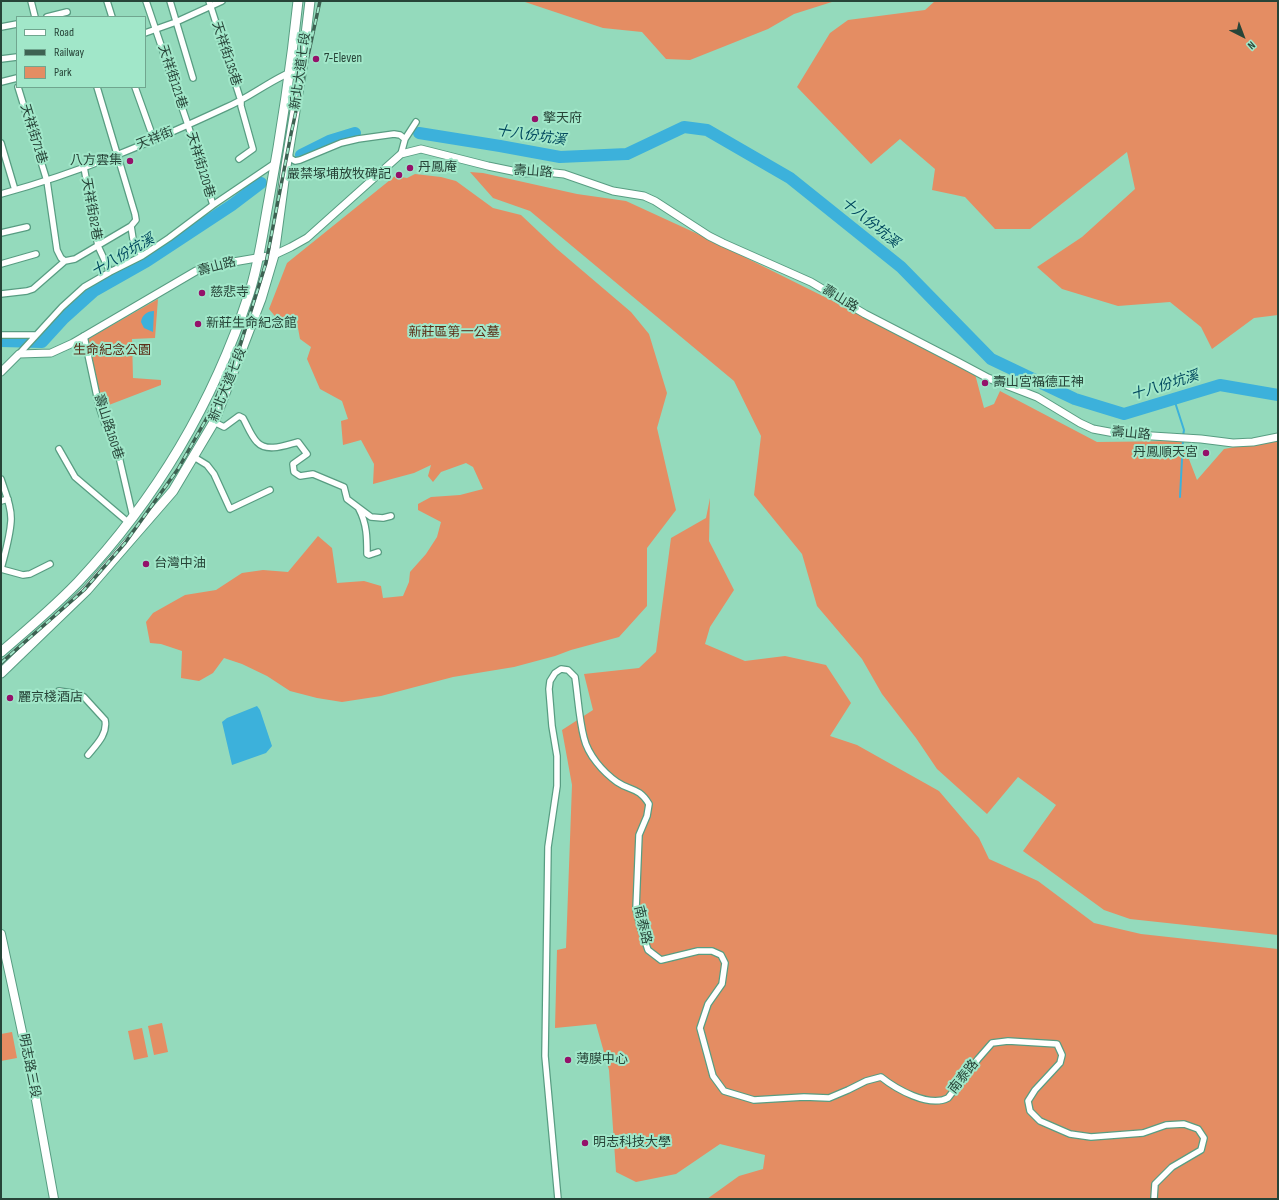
<!DOCTYPE html>
<meta charset="utf-8">
<style>
body{margin:0}
#map{position:relative;width:1279px;height:1200px;overflow:hidden;background:#94dabc;font-family:"Sofia Sans Condensed",sans-serif}
canvas{display:block}
.frame{position:absolute;inset:0;border:2px solid #274438;pointer-events:none}
.legend{position:absolute;left:16px;top:16px;width:130px;height:72px;box-sizing:border-box;background:#a1e7c9;border:1px solid #70a68f;margin:0;padding:5px 7px;list-style:none;font-size:12px;color:#274438}
.legend li{display:flex;align-items:center;gap:8px;height:20px}
.legend b{width:20px;border:1px solid #70a68f}
.north{position:absolute;left:1223px;top:16px;width:40px;height:40px;-webkit-text-stroke:3px #a1e7c9;paint-order:stroke;rotate:138deg;font-size:11px;font-weight:700;line-height:16px;text-align:center;color:#274438}
.north::after{content:'';display:block;margin:auto;width:14px;height:18px;background:#274438;clip-path:polygon(50% 0,100% 100%,50% 72%,0 100%)}
</style>
<div id="map">
<canvas width="1279" height="1200"></canvas>
<div class="frame"></div>
<ul class="legend">
<li><b style="height:5px;background:#fff"></b>Road</li>
<li><b style="height:5px;background:#3d6252"></b>Railway</li>
<li><b style="height:11px;background:#e48d63"></b>Park</li>
</ul>
<div class="north">N</div>
</div>
<script>
const c = document.querySelector('canvas').getContext('2d');
c.lineJoin = 'round';
function paint(path, color) {
  c.fillStyle = color;
  c.fill(path, 'evenodd');
}
function trace(path, color, width, dash) {
  c.strokeStyle = color;
  c.lineWidth = width;
  c.lineCap = dash ? 'butt' : 'round';
  c.setLineDash(dash || []);
  c.stroke(path);
}
function write(font, color, halo, rows, align = 'center') {
  c.font = font + ' "Sofia Sans Condensed","Noto Sans TC",sans-serif';
  c.lineWidth = 4;
  c.setLineDash([]);
  c.textBaseline = 'middle';
  c.strokeStyle = halo;
  c.fillStyle = color;
  for (const [text, x, y, turn = 0] of rows) {
    c.save();
    c.translate(x, y);
    c.rotate((+turn || 0) * Math.PI / 180);
    c.textAlign = isNaN(turn) ? turn : align;
    if (halo) c.strokeText(text, 0, 0);
    c.fillText(text, 0, 0);
    c.restore();
  }
}
paint(new Path2D(`
 M522,1H835L794,14L768,29L690,60L666,59L642,32L603,28Z
 M935,1H1278V315L1254,318L1212,349L1201,327L1170,302L1118,306L1062,289L1037,267L1082,237L1135,189L1127,152L1030,229H995L965,197L932,190L935,169L900,139L871,164L797,87L830,33L848,20L925,10Z
 M470,172L483,173L577,194L626,201L700,235L875,322L975,374L984,408L994,404L1000,391L1097,442L1182,441L1197,480L1224,449L1278,439V935L1130,919L1104,910L1023,851L1056,805L1018,777L987,814L937,769L916,738L882,694L862,659L817,606L802,554L754,495L761,436L734,381L530,211L493,198Z
 M415,174L441,177L456,181L493,208L521,215L557,249L631,312L649,334L667,393L657,428L676,510L647,548V606L619,637L571,650L555,656L514,667L453,677L381,696L342,702L317,698L290,691L267,676L242,664L224,658L213,673L199,681L181,678L182,651L161,644L150,643L146,622L153,613L185,595L216,590L242,573L263,570L288,572L318,536L332,548L337,583L364,581L381,586L383,598L403,596L409,582L410,572L426,554L437,537L441,522L418,510V504L431,497L460,495L483,489L473,467L466,463L441,472L433,482L428,476L431,465L414,473L373,484L374,464L361,440L343,445L341,421L348,419L342,401L320,389L307,359L311,347L300,339L298,328L283,326L269,309L287,263L395,176L407,178Z
 M158,299L155,338L132,339L133,378L161,380V385L101,408L88,339Z
 M710,498L709,541L734,590L710,627L705,644L745,661L785,656L826,665L851,703L830,736L857,745L939,791L979,838L989,859L1038,881L1094,923L1141,934L1278,949V1199H707L739,1176L763,1169L765,1155L720,1144L676,1174L636,1182L616,1172L609,1070L596,1024L555,1028L557,950L566,948L572,785L562,730L593,710L584,674L639,668L656,652L671,538L706,518Z
 M162,1023L168,1052L154,1055L148,1026Z
 M142,1028L148,1057L134,1060L128,1031Z
 M12,1032L17,1058L1,1061V1034Z`), '#e48d63');
paint(new Path2D(`
 M154,311L153,332L144,328L141,322C142,315 147,311 154,311Z
 M257,706L260,710L272,746L266,753L232,765L222,722L227,718Z`), '#3cb1db');
trace(new Path2D(`
 M1174,399L1184,430L1183,436
 M1180,497L1183,440`), '#3cb1db', 2);
trace(new Path2D(`
 M419,133L500,146L560,157L627,154L684,127L707,130L790,178L901,267L991,359L1075,399L1124,414L1220,385L1278,395
 M301,155L329,141L355,133
 M1,341L42,342L64,318L94,291L147,261L232,205L261,183`), '#3cb1db', 12);
const minor = new Path2D(`
 M31,1L35,17
 M107,1L112,17
 M146,1L188,125L213,205
 M170,1L193,78
 M209,1L241,101V106L253,149L239,159
 M47,17L67,12
 M1,27L17,24
 M145,33L176,22L222,1
 M1,59L17,57
 M1,82L17,78
 M18,87L47,181L57,250L61,258L65,261
 M97,87L135,214L136,220L131,226L133,239L142,256
 M135,87L154,140
 M1,143L15,190
 M289,154L290,158L295,161L300,160L341,143L358,139L394,134L400,135L405,139
 M401,154L405,139L416,122
 M84,167L98,246L110,272
 M1,194C79,173 154,141 227,107C253,96 275,76 302,68
 M1,233L27,227
 M1,264L36,254
 M1,294L27,291L33,289L65,261L75,259L131,226
 M1,335H36
 M84,336L99,406L105,424L117,448L133,517
 M19,354L62,307L84,287L110,272L142,256L169,238L213,205L275,163
 M214,422L224,427L239,416L243,418C247,425 251,436 257,442C267,453 286,445 298,442L307,454L293,464L294,472L300,476L313,474L344,487L347,499L371,517L383,518L391,516
 M59,449L75,477L129,523
 M194,457L207,465L214,474L230,509L270,490
 M1,479C5,492 12,507 11,521C10,537 5,553 1,569
 M1,501L8,499
 M359,509C367,524 367,538 367,554L369,555L378,552
 M1,569L23,575L30,574L50,564
 M59,691L79,694L84,697L105,720C108,734 96,745 88,755
 M558,1199L545,1056L548,847L557,786V756L552,726L549,689L550,681L555,673L561,669L568,670L575,677C578,697 579,719 584,738C588,755 603,772 617,782C630,791 639,787 649,804L647,816L639,835L636,909L641,929L648,950L661,960L698,951H712L721,955L725,963L722,984L708,1004L700,1028L713,1076L724,1091L754,1100L804,1097L829,1098L848,1090L866,1081L881,1077C896,1089 929,1108 948,1098L978,1059L992,1043L1008,1041L1057,1044L1062,1055L1060,1063L1035,1090L1028,1101L1030,1111L1040,1121L1070,1134L1091,1137L1143,1133L1166,1125L1184,1124L1198,1129L1204,1138L1201,1150L1172,1167L1155,1184L1154,1199`);
const tertiary = new Path2D(`
 M1,372L19,354L51,353L73,343L196,271L210,266L274,255L291,247L307,238L401,154L421,149L488,166L522,173L545,172L564,174L613,191L644,196L655,201L709,236L723,243L811,282L865,314L958,362L988,378L1037,397L1080,423L1093,429L1120,434L1201,439L1233,443L1253,442L1278,437`);
const secondary = new Path2D(`
 M1,934L33,1083L54,1199`);
const primary = new Path2D(`
 M1,652C27,630 54,607 78,582C157,498 213,404 249,294C259,264 263,231 269,199C281,134 291,68 298,1
 M1,673L87,590L173,491L214,422L261,299L274,255L286,166L302,68L310,1`);
trace(minor, '#589d82', 8);
trace(tertiary, '#589d82', 9);
trace(secondary, '#589d82', 10);
trace(primary, '#589d82', 11);
trace(minor, '#fff', 5.5);
trace(tertiary, '#fff', 7);
trace(secondary, '#fff', 8);
trace(primary, '#fff', 9);
const rail = new Path2D(`
 M1,663L84,590L125,543L178,469L208,416L240,346L266,263L291,134L320,1`);
trace(rail, '#3d6252', 3.5);
trace(rail, '#a1e7c9', 2, [6]);
for (const [x, y, r, color] of [
 [316,59,4,"#94116a"],
 [535,119,4,"#94116a"],
 [130,161,4,"#94116a"],
 [410,168,4,"#94116a"],
 [399,175,4,"#94116a"],
 [202,293,4,"#94116a"],
 [198,324,4,"#94116a"],
 [985,383,4,"#94116a"],
 [1206,453,4,"#94116a"],
 [146,564,4,"#94116a"],
 [10,698,4,"#94116a"],
 [568,1060,4,"#94116a"],
 [585,1143,4,"#94116a"]
]) {
  const dot = new Path2D();
  dot.arc(x, y, r, 0, 2 * Math.PI);
  c.fillStyle = color;
  c.fill(dot);
  trace(dot, '#a1e7c9', 1.5);
}
write('13px', '#274438', '#a1e7c9', [
 ["天祥街135巷",226,54,72],
 ["新北大道七段",301,71,-82],
 ["天祥街121巷",172,77,72],
 ["天祥街71巷",33,134,73],
 ["天祥街",155,139,-22],
 ["天祥街120巷",200,165,73],
 ["壽山路",533,172,4],
 ["天祥街82巷",91,209,80],
 ["壽山路",217,267,-15],
 ["壽山路",840,299,31],
 ["新北大道七段",228,385,-68],
 ["壽山路160巷",108,427,72],
 ["壽山路",1131,434,5],
 ["南泰路",642,925,77],
 ["明志路三段",29,1066,79],
 ["南泰路",964,1077,-52]
]);
write('13px', '#274438', '#a1e7c9', [
 ["7-Eleven",324,59],
 ["擎天府",543,119],
 ["八方雲集",122,161,"right"],
 ["丹鳳庵",418,168],
 ["嚴禁塚埔放牧碑記",391,175,"right"],
 ["慈悲寺",210,293],
 ["新莊生命紀念館",206,324],
 ["壽山宮福德正神",993,383],
 ["丹鳳順天宮",1198,453,"right"],
 ["台灣中油",154,564],
 ["麗京棧酒店",18,698],
 ["薄膜中心",576,1060],
 ["明志科技大學",593,1143]
], 'left');
write('13px', '#5b301a', '#a1e7c9', [
 ["新莊區第一公墓",454,333],
 ["生命紀念公園",112,351]
]);
write('italic 14px', '#01485e', '#a1e7c9', [
 ["十八份坑溪",531,136,8],
 ["十八份坑溪",870,223,39],
 ["十八份坑溪",123,256,-30],
 ["十八份坑溪",1165,386,-17]
]);
</script>
